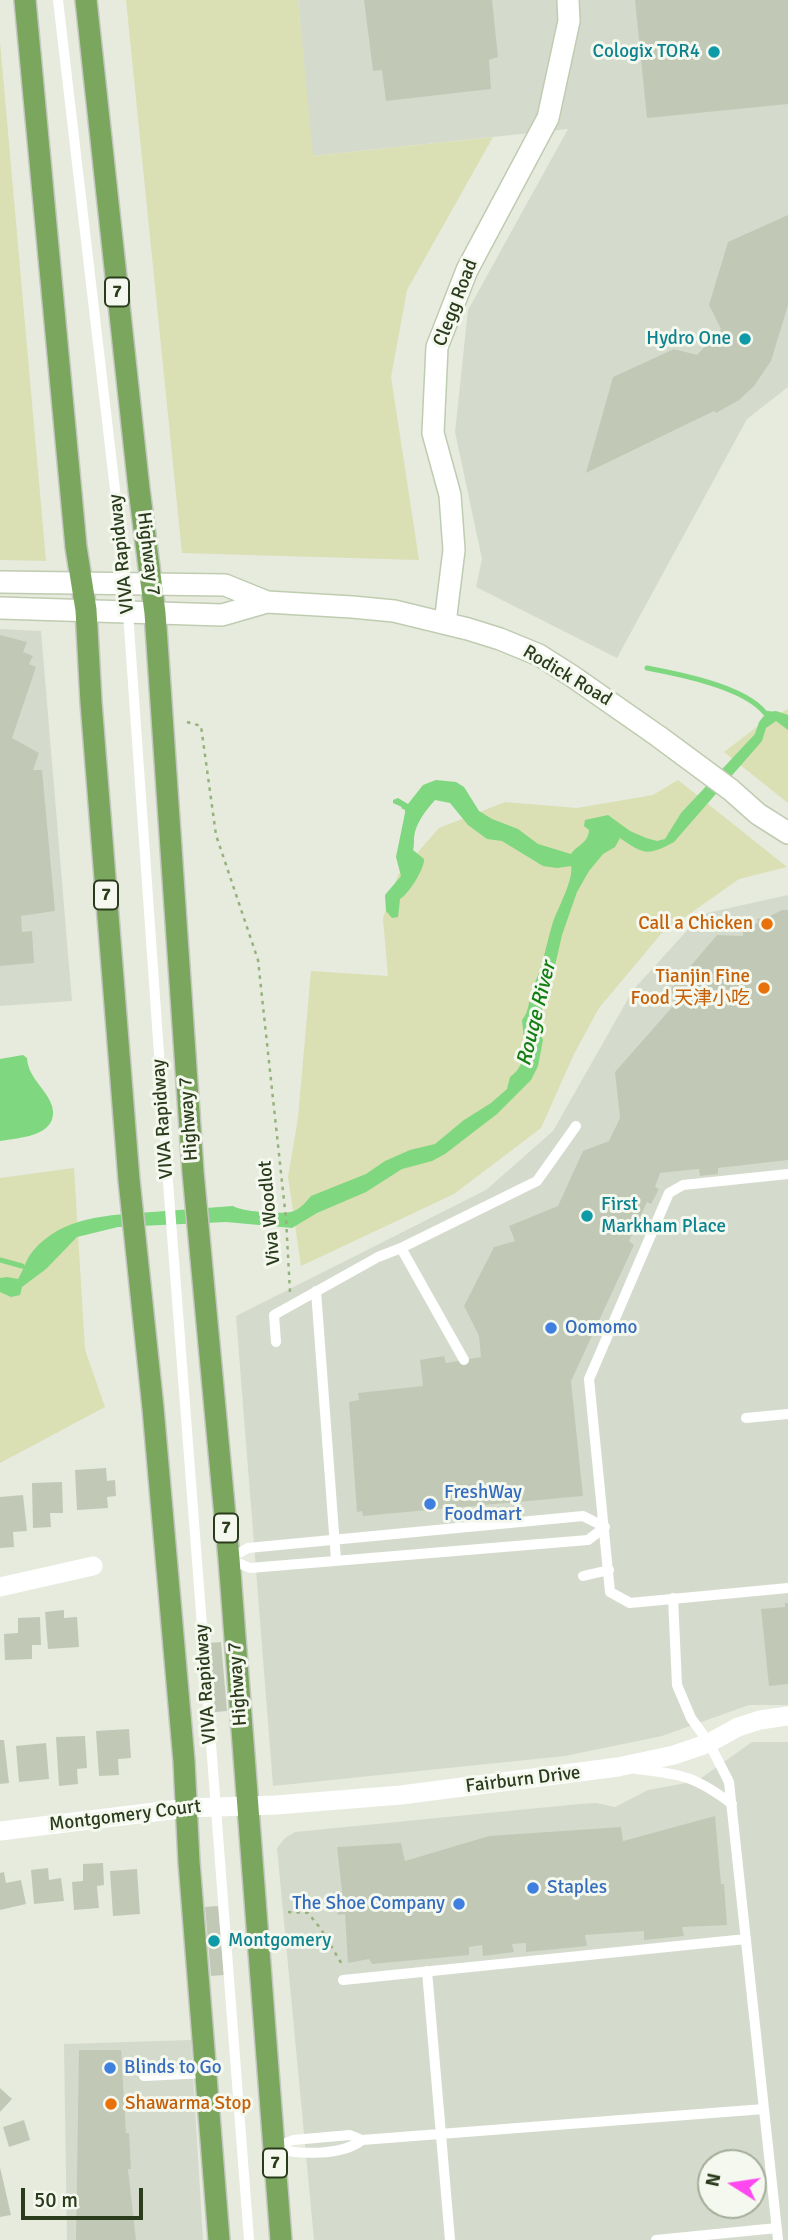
<!DOCTYPE html>
<meta charset="utf-8">
<style>
body{margin:0}
#map{position:relative;width:788px;height:2240px;overflow:hidden;background:#e6ebde;font-family:Signika,sans-serif}
canvas{display:block}
.north{position:absolute;left:697px;top:2149px;width:70px;height:70px;box-sizing:border-box;background:#f4f8ee;border:2px solid #a4ad9a;border-radius:50%;rotate:282deg;font-size:19px;font-weight:700;line-height:28px;text-align:center;color:#2b3c1d}
.north::after{content:'';display:block;margin:auto;width:24px;height:32px;background:#ff48ef;clip-path:polygon(50% 0,100% 100%,50% 72%,0 100%)}
.scale{position:absolute;left:21px;top:2188px;width:122px;height:32px;box-sizing:border-box;border:4px solid #2b3c1d;border-top:0;padding-left:9px;font-size:21px;line-height:24px;white-space:nowrap;color:#2b3c1d;-webkit-text-stroke:5px #f4f8ee;paint-order:stroke}
</style>
<div id="map">
<canvas width="788" height="2240"></canvas>
<div class="north">N</div>
<div class="scale">50 m</div>
</div>
<script>
const c = document.querySelector('canvas').getContext('2d');
c.lineJoin = 'round';
function paint(path, color) {
  c.fillStyle = color;
  c.fill(path, 'evenodd');
}
function trace(path, color, width, dash) {
  c.strokeStyle = color;
  c.lineWidth = width;
  c.lineCap = dash ? 'butt' : 'round';
  c.setLineDash(dash || []);
  c.stroke(path);
}
function write(font, color, halo, rows, align = 'center') {
  c.font = font + ' Signika,"Noto Sans SC",sans-serif';
  c.lineWidth = 6;
  c.setLineDash([]);
  c.textBaseline = 'middle';
  c.strokeStyle = halo;
  c.fillStyle = color;
  for (const [text, x, y, turn = 0] of rows) {
    c.save();
    c.translate(x, y);
    c.rotate((+turn || 0) * Math.PI / 180);
    c.textAlign = isNaN(turn) ? turn : align;
    if (halo) c.strokeText(text, 0, 0);
    c.fillText(text, 0, 0);
    c.restore();
  }
}
paint(new Path2D(`
 M298,0H788V387L747,419L617,658L476,587L482,559L455,432L468,310L568,129L312,156Z
 M0,629L41,631L72,1001L0,1006Z
 M788,895V1705H749L662,1736L565,1756L273,1786L236,1316L486,1190L553,1131L633,990L702,914Z
 M752,1742H788V2240H314L277,1848L285,1838L295,1832L579,1804L596,1803L615,1807L648,1790L697,1781ZM711,2163H753V2205H711Z
 M191,2040L203,2240H67L64,2044Z`), '#d5dbcc');
paint(new Path2D(`
 M126,0H298L313,156L493,137L407,290L391,377L419,560L182,553Z
 M0,42L46,561L0,560Z
 M788,709V803L724,752L766,720Z
 M678,780L787,867L739,879L661,934L599,1008L574,1054L541,1128L454,1194L301,1266L288,1177L298,1118L311,971L388,976L383,918L398,875L439,828L505,802L577,808L653,795Z
 M74,1168L85,1350L105,1407L0,1463V1178Z`), '#dadfb4');
paint(new Path2D(`
 M776,711L788,715V730L776,721L766,728L762,741L674,842C648,856 644,855 620,838L615,847L603,854L589,871L577,892L562,935L554,970L543,995L541,1016L538,1026L543,1040L538,1066L531,1080L497,1114L445,1154L432,1161L402,1169L366,1192L317,1213L292,1228L226,1222L118,1227L77,1237L46,1269L22,1287L20,1295L11,1297L0,1292V1278L7,1277L18,1279C24,1270 25,1260 33,1251C62,1216 110,1215 152,1212C179,1210 206,1208 233,1206C243,1212 284,1215 294,1211C301,1208 306,1202 311,1196L366,1174L385,1161L410,1150L435,1144L464,1120L491,1103L507,1089L510,1077C529,1064 524,1041 522,1020C530,1010 528,1001 532,990C534,983 538,976 540,970C545,954 548,938 553,922C558,908 574,879 571,866L557,868L543,866L502,841L487,839L468,825L450,803L435,800C426,810 415,824 414,838C414,843 414,846 413,850L424,859C425,868 408,895 400,899L398,917L392,918L386,911L385,895L401,876L396,857L405,813V810L401,808L402,807L393,803V800L398,798L408,804L423,785L436,780L456,782L464,787L479,811L492,819L518,829L538,844L571,854C578,844 588,844 589,830L584,826L585,820L608,815L630,831L646,838L657,841L665,839L681,813L755,734L759,722L767,712Z
 M23,1055L27,1058C28,1078 46,1088 52,1106C60,1136 19,1138 0,1141V1059Z`), '#7fd77f');
trace(new Path2D(`
 M647,668C679,674 745,687 765,713L770,714
 M0,1260L22,1266`), '#7fd77f', 5);
paint(new Path2D(`
 M364,0H492L498,57L489,60L491,89L386,101L382,70L373,71Z
 M635,0H788V104L647,118Z
 M788,215V305L771,361L754,386L739,400L716,413L714,411L586,473L613,377L674,349L697,355L721,329L709,305L728,242Z
 M0,635L27,642L23,652L33,656L29,664L36,667L12,738L39,753L33,770H42L55,911L21,916L22,932L32,931L34,963L0,966Z
 M782,910H788V1160L718,1168V1174L700,1176L699,1169L660,1173L655,1187L659,1189L651,1204L647,1202L629,1241L634,1245L571,1381L583,1496L363,1516L362,1511L357,1512L349,1402L359,1400L358,1393L423,1386L420,1360L444,1356L446,1363L481,1357L479,1336L464,1306L494,1247L515,1241L509,1226L558,1206L583,1151L609,1141L620,1118L615,1072L674,1005L671,989L717,935L743,936V930L749,929V925L758,923L757,919L766,918Z
 M106,1468L107,1481L115,1480L116,1496L107,1497L108,1508L77,1510L75,1470Z
 M62,1482L63,1513H50L51,1527L33,1528L32,1483Z
 M23,1495L27,1531L13,1532L14,1547L0,1548V1497Z
 M785,1603H788V1684L769,1686L761,1609L785,1607Z
 M64,1610V1618L77,1617L79,1647L48,1649L45,1612Z
 M40,1617L41,1645H32V1659L5,1660L4,1634L18,1633V1618Z
 M221,1642L227,1711L215,1712L209,1643Z
 M129,1729L131,1758L118,1759L119,1775L99,1776L96,1731Z
 M85,1736L87,1768L77,1769L78,1784L59,1786L56,1737Z
 M0,1740H4L9,1783L0,1784Z
 M46,1743L49,1779L19,1782L16,1746Z
 M715,1816L721,1884H724L727,1925L682,1927L684,1936L644,1940V1931L585,1935L587,1946L526,1952V1943L512,1944L514,1952L483,1956L482,1945L469,1947V1955L372,1964L369,1959L348,1963L345,1914L338,1915L334,1892L342,1891L337,1847L401,1843L405,1861L489,1836L621,1827L623,1841Z
 M103,1863L104,1885L97,1886L99,1908L74,1910L72,1882L83,1881V1864Z
 M48,1868L49,1880L61,1878L64,1901L34,1904L31,1870Z
 M137,1869L140,1914L113,1916L110,1871Z
 M4,1872L6,1883L21,1880L26,1904L0,1910V1873Z
 M218,1906L224,1975L211,1976L205,1907Z
 M79,2050H121L126,2133H129L131,2169H128L136,2240H76Z
 M0,2088L12,2099L0,2112Z
 M24,2120L30,2140L9,2147L3,2127Z
 M0,2167L11,2215L0,2217Z`), '#c1c9b6');
const secondary = new Path2D(`
 M0,582L225,585L267,602
 M0,608L222,615L267,602L352,607L394,611L468,629L500,639L539,655L572,676L658,736L731,790L758,814L788,833
 M445,623L454,550L450,495L433,433L437,347L467,270L548,118L569,21L568,0`);
const primary = new Path2D(`
 M25,0L76,547L86,610L91,702L129,1180L153,1408L184,1761L189,1862L219,2240
 M86,0L139,489L155,613L193,1172L229,1559L281,2240`);
trace(secondary, '#bfccb0', 24);
trace(primary, '#c4c8c0', 24);
trace(new Path2D(`
 M187,722L201,726L216,835L258,960L286,1219L290,1292
 M288,1912L308,1913L321,1929L343,1966`), '#95b27b', 2.5, [3.5, 5]);
trace(new Path2D(`
 M58,0L126,584L168,1182L249,2240
 M788,1174L683,1185L669,1193L589,1379L610,1592L630,1603L788,1588
 M401,1248L537,1181L576,1126
 M316,1291L336,1560
 M276,1342L274,1315L378,1257L401,1248L464,1360
 M746,1418L788,1414
 M583,1516L605,1527L588,1540L250,1568L229,1559L248,1548Z
 M583,1576L609,1570
 M673,1598L677,1685L691,1718L709,1743L729,1782L778,2240
 M636,1769C681,1774 695,1776 732,1804
 M427,1971L450,2240
 M343,1980L746,1939
 M144,2076L206,2073
 M350,2135L362,2140C342,2156 298,2155 274,2148L293,2140Z
 M362,2140L764,2109
 M656,2240L777,2228`), '#fff', 10);
trace(new Path2D(`
 M0,1587L93,1566
 M0,1831L187,1808L276,1805L401,1795L618,1767L674,1755L709,1743L738,1727L760,1720L788,1716`), '#fff', 19);
trace(secondary, '#fff', 21);
trace(primary, '#7ba65d', 21);
for (const [x, y, r, color] of [
 [714,52,7,"#0f9aa8"],
 [745,339,7,"#0f9aa8"],
 [767,924,7,"#e8710a"],
 [764,988,7,"#e8710a"],
 [587,1216,7,"#0f9aa8"],
 [551,1328,7,"#3f7fe0"],
 [430,1504,7,"#3f7fe0"],
 [533,1888,7,"#3f7fe0"],
 [459,1904,7,"#3f7fe0"],
 [214,1941,7,"#0f9aa8"],
 [110,2068,7,"#3f7fe0"],
 [111,2104,7,"#e8710a"]
]) {
  const dot = new Path2D();
  dot.arc(x, y, r, 0, 2 * Math.PI);
  c.fillStyle = color;
  c.fill(dot);
  trace(dot, '#f4f8ee', 2.5);
}
for (const [x, y, w] of [
 [117,292,24],
 [106,895,24],
 [226,1528,24],
 [275,2163,24]
]) {
  const box = new Path2D();
  box.roundRect(x - w / 2, y - 14.5, w, 29, 5);
  c.fillStyle = '#f4f8ee';
  c.fill(box);
  trace(box, '#2b3c1d', 2);
}
write('bold 18px', '#2b3c1d', null, [
 ["7",117,292],
 ["7",106,895],
 ["7",226,1528],
 ["7",275,2163]
]);
write('19px', '#0d838f', '#f4f8ee', [
 ["Cologix TOR4",700,52],
 ["Hydro One",731,339],
 ["First",601,1205,"left"],
 ["Markham Place",601,1227,"left"],
 ["Montgomery",228,1941,"left"]
], 'right');
write('19px', '#2b3c1d', '#f4f8ee', [
 ["Clegg Road",456,303,-69],
 ["VIVA Rapidway",122,554,-96],
 ["Highway 7",148,554,83],
 ["Rodick Road",567,676,31],
 ["VIVA Rapidway",163,1119,-94],
 ["Highway 7",189,1119,-94],
 ["Viva Woodlot",270,1213,-95],
 ["VIVA Rapidway",206,1684,-94],
 ["Highway 7",238,1684,-94],
 ["Fairburn Drive",523,1780,-7],
 ["Montgomery Court",125,1816,-7]
]);
write('19px', '#c56008', '#f4f8ee', [
 ["Call a Chicken",753,924],
 ["Tianjin Fine",750,977],
 ["Food 天津小吃",750,999],
 ["Shawarma Stop",125,2104,"left"]
], 'right');
write('19px', '#366cbe', '#f4f8ee', [
 ["Oomomo",565,1328],
 ["FreshWay",444,1493],
 ["Foodmart",444,1515],
 ["Staples",547,1888],
 ["The Shoe Company",445,1904,"right"],
 ["Blinds to Go",124,2068]
], 'left');
write('italic 21px', '#127e13', '#f4f8ee', [
 ["Rouge River",537,1014,-76]
]);
</script>
